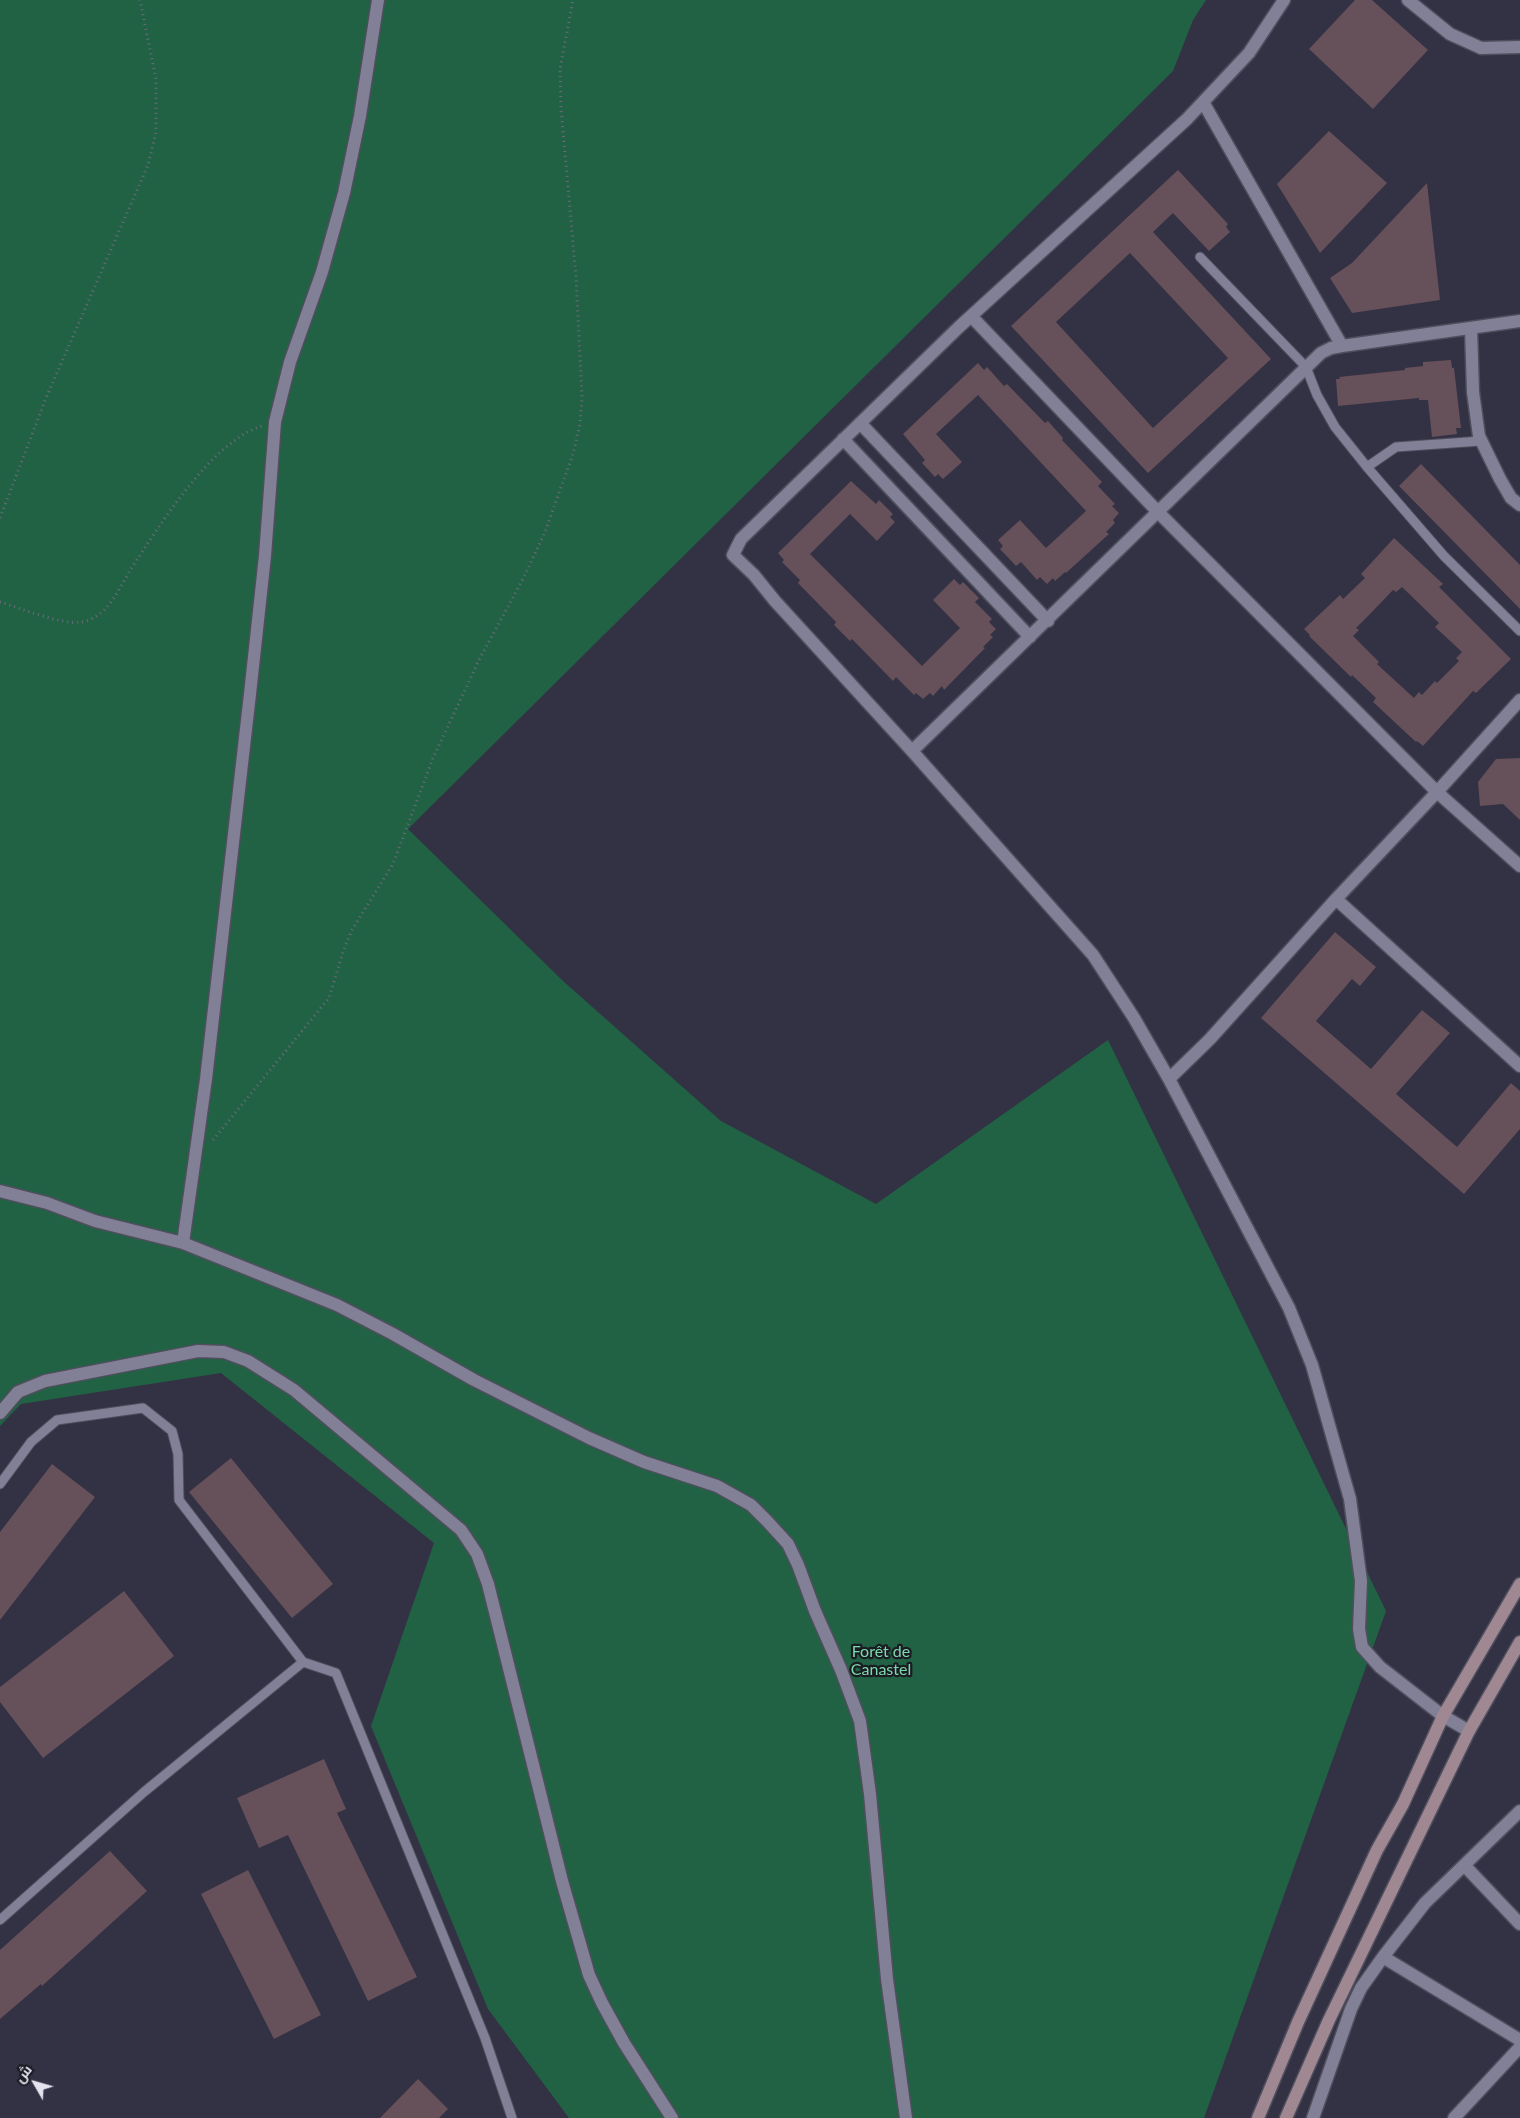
<!DOCTYPE html>
<meta charset="utf-8">
<style>
body{margin:0}
#map{position:relative;width:1520px;height:2118px;overflow:hidden;background:#333144;font-family:Lato,Cairo,sans-serif}
canvas{display:block}
.north{position:absolute;left:10px;top:2058px;width:50px;height:50px;-webkit-text-stroke:4px #1b1b23;paint-order:stroke;rotate:308deg;font-size:14px;font-weight:700;line-height:20px;text-align:center;color:#e4e3ef}
.north::after{content:'';display:block;margin:auto;width:18px;height:22px;background:#e4e3ef;clip-path:polygon(50% 0,100% 100%,50% 72%,0 100%)}
</style>
<div id="map">
<canvas width="1520" height="2118"></canvas>
<div class="north">ش</div>
</div>
<script>
const c = document.querySelector('canvas').getContext('2d');
c.lineJoin = 'round';
function paint(path, color) {
  c.fillStyle = color;
  c.fill(path, 'evenodd');
}
function trace(path, color, width, dash) {
  c.strokeStyle = color;
  c.lineWidth = width;
  c.lineCap = dash ? 'butt' : 'round';
  c.setLineDash(dash || []);
  c.stroke(path);
}
function write(font, color, halo, rows, align = 'center') {
  c.font = font + ' Lato,sans-serif';
  c.lineWidth = 4.5;
  c.setLineDash([]);
  c.textBaseline = 'middle';
  c.strokeStyle = halo;
  c.fillStyle = color;
  for (const [text, x, y, turn = 0] of rows) {
    c.save();
    c.translate(x, y);
    c.rotate((+turn || 0) * Math.PI / 180);
    c.textAlign = isNaN(turn) ? turn : align;
    if (halo) c.strokeText(text, 0, 0);
    c.fillText(text, 0, 0);
    c.restore();
  }
}
paint(new Path2D(`
 M0,0H1206L1193,20L1173,71L408,829L563,981L721,1121L876,1204L1108,1040L1386,1611L1204,2118H569L488,2009L371,1726L434,1543L221,1373L21,1404L0,1426Z`), '#216245');
paint(new Path2D(`
 M1355,0H1372L1428,50L1373,109L1309,49Z
 M1329,131L1387,183L1320,253L1277,184Z
 M1178,170L1228,224L1226,227L1230,232L1209,251L1173,213L1153,232L1271,359L1148,473L1011,326ZM1130,253L1228,358L1153,428L1056,322Z
 M1427,183L1440,300L1352,313L1330,278L1352,263Z
 M1451,360L1452,368H1454L1461,428H1456L1457,434L1432,437L1428,400H1419V398L1338,406L1336,379H1340L1339,377L1405,370V368L1423,366V362Z
 M978,363L984,370L987,367L1004,386L1007,384L1045,423L1048,421L1063,438L1062,440L1102,482L1098,486L1115,504L1112,506L1119,513L1113,520L1115,523L1106,532L1109,534L1066,573L1065,572L1055,581L1053,578L1047,584L1040,577L1037,580L1021,562L1016,566L1000,549L1003,546L998,540L1020,520L1046,548L1086,511L978,395L936,434L962,462L943,479L938,474L935,477L922,463L925,460L903,434Z
 M1421,464L1520,565V609L1399,486Z
 M851,481L876,504L879,500L893,514L890,517L895,522L877,541L850,514L810,554L922,666L960,628L933,600L954,579L960,585L963,582L979,598L975,602L992,619L989,622L996,629L990,635L993,637L983,647L985,648L944,690L942,686L933,696L930,693L923,699L916,693L914,695L896,677L893,681L852,639L850,641L834,625L836,622L798,583L800,580L782,562L784,560L778,553Z
 M1394,538L1443,584L1439,587L1511,659L1476,693L1473,691L1423,746L1417,741L1416,742L1373,702L1376,698L1352,675L1351,677L1309,636L1310,635L1304,629L1340,595L1343,599L1365,578L1361,574ZM1402,587L1439,623L1435,627L1462,652L1456,658L1459,661L1437,683L1435,681L1422,695L1419,692L1414,698L1377,664L1379,662L1353,636L1359,630L1356,628L1371,613L1393,590L1396,592Z
 M1520,758V820L1503,804L1480,806L1478,782L1496,759Z
 M1335,932L1376,967L1360,986L1352,979L1316,1021L1371,1069L1422,1010L1450,1033L1396,1094L1457,1147L1511,1083L1520,1091V1129L1464,1194L1261,1018Z
 M231,1458L333,1584L292,1618L189,1492Z
 M52,1464L95,1497L0,1620V1532Z
 M124,1591L174,1656L43,1758L0,1702V1687Z
 M324,1759L346,1809L337,1813L417,1977L368,2001L288,1835L259,1848L237,1798Z
 M110,1851L147,1891L42,1986L41,1984L0,2019V1950Z
 M248,1870L321,2015L274,2039L201,1894Z
 M418,2079L448,2109L439,2118H380Z`), '#665059');
const lane = new Path2D(`
 M1200,257L1306,367L1317,395L1335,427L1367,467L1444,556L1520,631
 M1367,467L1396,447L1481,441
 M0,1484L31,1442L57,1420L143,1408L172,1431L178,1454L179,1500L303,1662L336,1673L485,2038L512,2118
 M0,1920L144,1792L303,1662`);
const street = new Path2D(`
 M1284,0L1249,53L1187,119L959,327L741,539L733,555L754,575L775,601L912,751L1093,955L1134,1018L1169,1079L1289,1308L1312,1365L1350,1499L1361,1581L1359,1629L1362,1647L1380,1667L1443,1716L1469,1731
 M1408,0L1450,34L1481,48L1520,47
 M1203,102L1342,346
 M971,316L1159,513L1437,792L1520,866
 M1471,328L1473,392L1479,436L1500,479L1511,498L1520,505
 M860,423L1048,621
 M843,439L1030,637
 M912,751L1321,353L1331,348L1342,346L1520,321
 M1336,899L1520,1066
 M1169,1079L1210,1039L1336,899L1437,792L1520,700
 M0,1191L47,1203L95,1221L183,1243L337,1305L393,1334L474,1380L589,1438L644,1462L717,1486L751,1505L767,1521L788,1544L798,1565L815,1611L841,1670L860,1721L870,1794L887,1979L906,2118
 M183,1243L206,1079L250,694L265,556L275,422L290,362L322,272L344,193L360,116L378,0
 M0,1413L18,1392L45,1381L198,1351L224,1352L248,1361L294,1390L461,1530L477,1554L488,1584L562,1881L589,1975L602,2003L624,2043L672,2118
 M1464,1865L1520,1924
 M1383,1957L1520,2040
 M1313,2118L1351,2009L1361,1988L1383,1957L1425,1903L1520,1811
 M1454,2118L1520,2047`);
const secondary = new Path2D(`
 M1258,2118L1298,2022L1377,1850L1403,1804L1443,1716L1520,1584
 M1286,2118L1329,2020L1469,1731L1520,1642`);
trace(lane, '#4f4e5d', 11);
trace(street, '#4f4e5d', 15);
trace(secondary, '#4f4e5d', 15);
trace(new Path2D(`
 M0,518L46,398L148,165L156,132V79L140,0
 M0,602C20,608 62,625 80,622C89,622 101,614 106,608C116,597 123,582 131,569C159,526 212,441 262,426
 M213,1140L329,998L344,949L352,930L393,864L433,758L480,658L524,577L545,532L573,454L580,424L582,397L576,277L561,108L560,69L573,0`), '#6d6b7c', 3, [1, 4]);
trace(lane, '#828096', 9);
trace(street, '#828096', 12);
trace(secondary, '#a08893', 12);
write('16px', '#7bdaab', '#1b1b23', [
 ["Forêt de",881,1652],
 ["Canastel",881,1670]
]);
</script>
